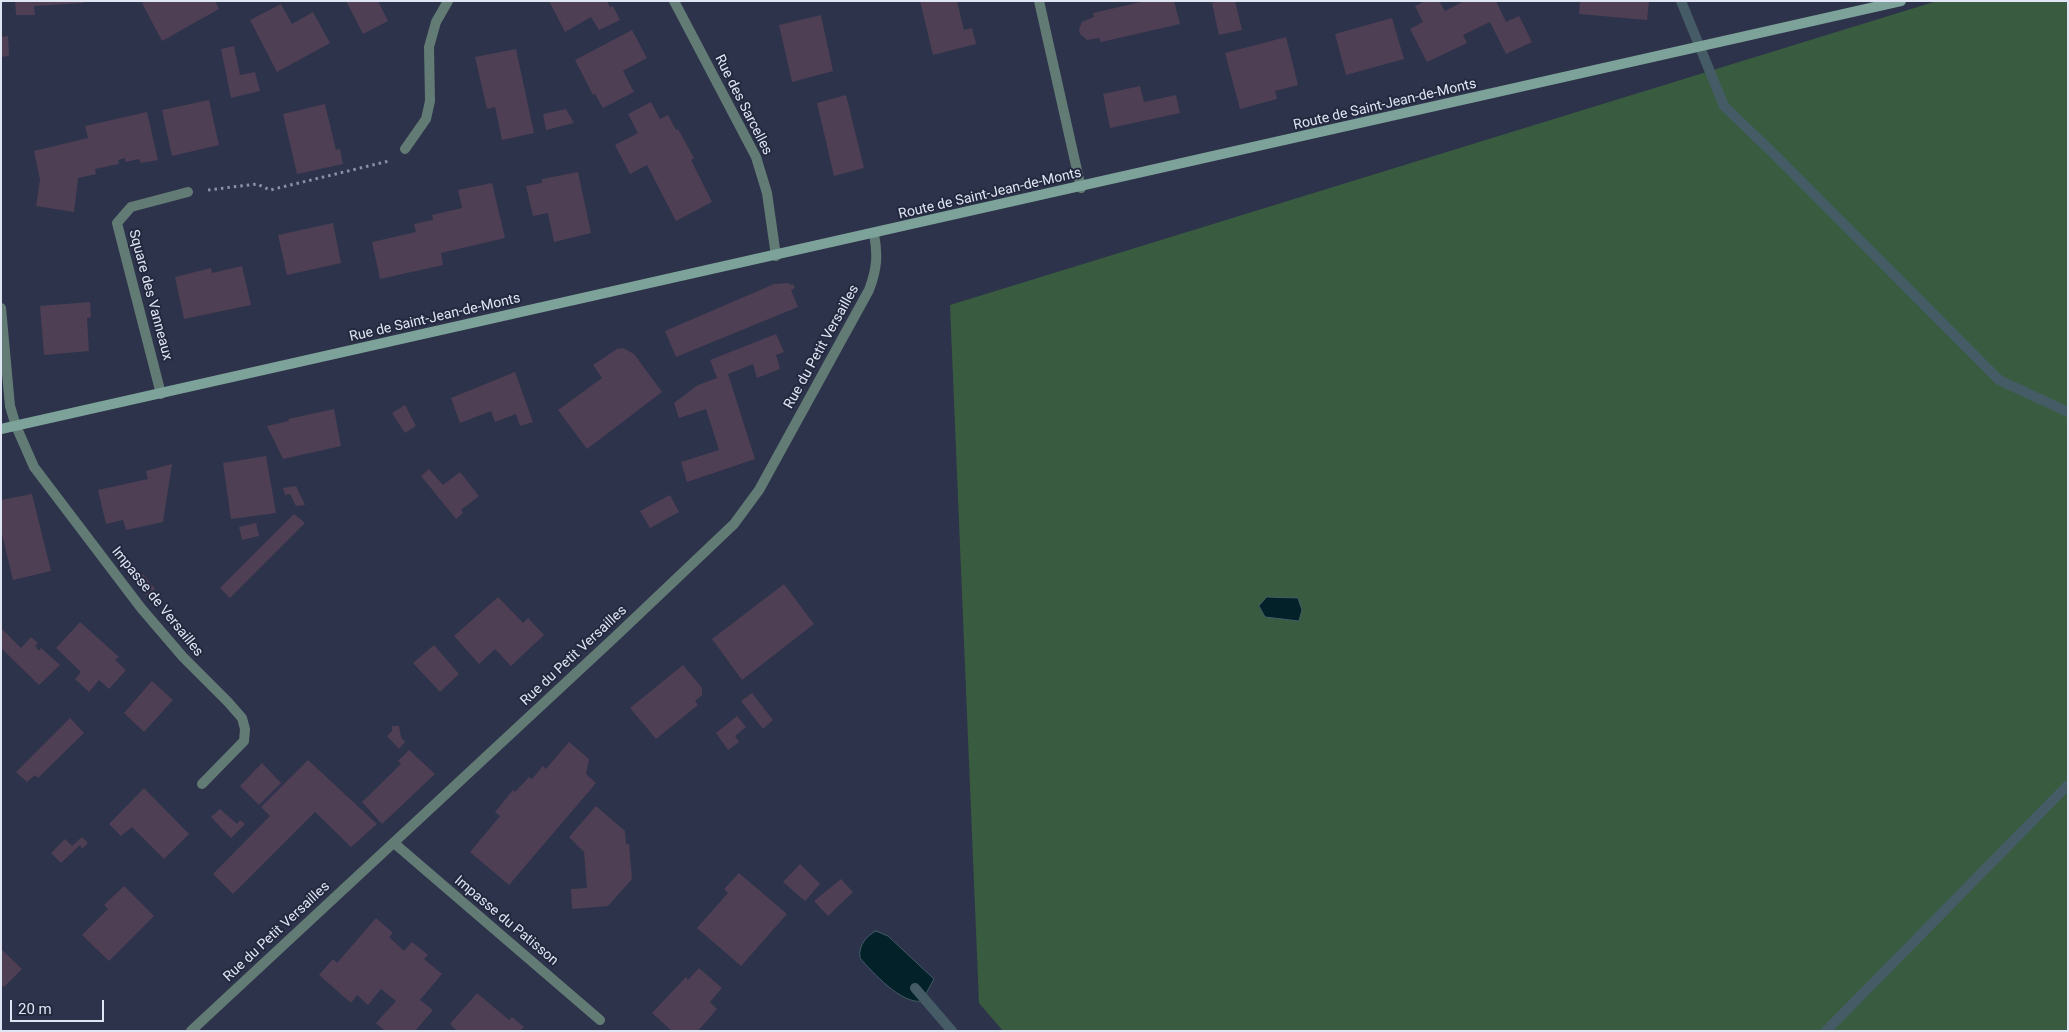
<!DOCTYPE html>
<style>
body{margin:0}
#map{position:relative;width:2069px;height:1032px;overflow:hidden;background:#2d334a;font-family:Roboto,sans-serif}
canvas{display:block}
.frame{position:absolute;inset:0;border:2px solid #e0e5f4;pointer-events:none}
.scale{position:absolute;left:10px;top:1000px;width:94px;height:22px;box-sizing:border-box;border:2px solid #e0e5f4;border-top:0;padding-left:6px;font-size:15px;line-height:18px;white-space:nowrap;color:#e0e5f4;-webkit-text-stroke:4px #23293f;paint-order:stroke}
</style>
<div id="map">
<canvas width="2069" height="1032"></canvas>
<div class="frame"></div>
<div class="scale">20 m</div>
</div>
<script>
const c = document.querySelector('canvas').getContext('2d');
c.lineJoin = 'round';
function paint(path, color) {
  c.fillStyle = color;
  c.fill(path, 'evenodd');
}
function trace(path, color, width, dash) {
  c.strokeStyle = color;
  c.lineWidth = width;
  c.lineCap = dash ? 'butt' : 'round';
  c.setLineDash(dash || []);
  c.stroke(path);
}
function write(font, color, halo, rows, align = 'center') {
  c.font = font + ' Roboto,sans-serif';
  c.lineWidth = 4;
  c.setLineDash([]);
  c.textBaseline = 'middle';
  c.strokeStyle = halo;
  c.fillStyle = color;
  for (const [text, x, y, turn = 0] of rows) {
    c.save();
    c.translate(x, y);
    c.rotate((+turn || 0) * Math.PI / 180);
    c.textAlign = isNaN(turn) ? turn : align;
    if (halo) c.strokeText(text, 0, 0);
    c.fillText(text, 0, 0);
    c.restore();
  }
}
paint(new Path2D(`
 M1937,1H2068V1031H1003L979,1003L950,305Z`), '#395c41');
const water = new Path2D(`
 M1267,597L1298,598L1302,610L1299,621L1265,617L1259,606Z
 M876,931L888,936L934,979L922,1001C902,1005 872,972 860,958C858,946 866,936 876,931Z`);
paint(water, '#032129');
trace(water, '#455c66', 1);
trace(new Path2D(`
 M1681,1L1724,106L1775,155L1999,380L2068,412
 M915,988L952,1031
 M1826,1031L2068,785`), '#455c66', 10);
paint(new Path2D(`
 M15,1H83V3L34,6L35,15H16Z
 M145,1H215L219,9L162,41L142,3Z
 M346,1H378L388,21L363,34Z
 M549,1H607L610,7L613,6L620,20L599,30L591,17L565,32Z
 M920,1H957L964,30L972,28L976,44L933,55Z
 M1145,1H1174L1180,24L1101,42L1099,38L1087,40L1080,34L1079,30L1082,22L1094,17L1093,13Z
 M1219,1H1235L1242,30L1219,35L1212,3Z
 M1425,1H1439L1445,11L1464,1H1496L1506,22L1519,16L1532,42L1506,54L1490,22L1463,35L1467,43L1427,62L1410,29L1423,22L1415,6Z
 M1580,1H1649L1647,20L1579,14Z
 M281,4L292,24L313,12L330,43L277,72L250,20Z
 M821,15L833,71L792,82L779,25Z
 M1392,18L1404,59L1346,75L1335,34Z
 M632,30L647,58L623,71L634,92L603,108L595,94L593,95L575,60Z
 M8,36L9,56L1,57V37Z
 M1286,37L1298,85L1275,91L1277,99L1240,109L1225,53Z
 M234,46L240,75L255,72L260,91L231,98L221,49Z
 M516,49L534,133L502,140L495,107L487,109L475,57Z
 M1140,86L1144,102L1176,95L1180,113L1110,128L1103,94Z
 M846,95L864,168L834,176L817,103Z
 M209,100L219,145L172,156L162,110Z
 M651,102L660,119L668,115L676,130L678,129L694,158L691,160L712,202L676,221L647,165L630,174L615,145L638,133L628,114Z
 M325,104L336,150L340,149L343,164L297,174L283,114Z
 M566,109L574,123L546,130L543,114Z
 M147,112L158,160L141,163L139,159L125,162V158L118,160L119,164L95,169L96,174L78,178L74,212L36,206L40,180L34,151L88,138L85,126Z
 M578,172L591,233L554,242L548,213L533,216L526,186L542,183V179Z
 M492,183L505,238L441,253L443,265L380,279L372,242L416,232L414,224L433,220L432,215L462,208L458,190Z
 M333,223L341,263L287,275L278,235Z
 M242,266L251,305L184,319L175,277L211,268L212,273Z
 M789,283L790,285L793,284L795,288L791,290L798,307L676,357L665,331L774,284Z
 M90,302L91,317L87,318L89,351L44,355L40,306Z
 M776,334L784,352L776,355L780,369L757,378L753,364L728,374L755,459L687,482L681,462L719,450L706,409L679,418L674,403L698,385L717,378L710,360Z
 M623,348L634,354L662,392L587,449L558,410L602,378L593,365L617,349Z
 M515,372L533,422L520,426L516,414L495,422L491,411L460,423L451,398Z
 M405,405L416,426L405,433L392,413Z
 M334,409L341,446L283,459L267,426L289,421L288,419Z
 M266,456L276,513L231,519L223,463Z
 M172,464L163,522L126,530L123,520L106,524L98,490L148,479L146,471Z
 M429,469L443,485L460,472L479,496L461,510L463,513L456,519L421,476Z
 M296,486L305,505L296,506L290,494L285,495L283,488Z
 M32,494L51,571L13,580L1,530V500Z
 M670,495L679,512L650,528L640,511Z
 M294,514L305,523L230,598L220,588Z
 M256,523L259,536L242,540L239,527Z
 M119,547L142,575L143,574L155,589L147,596L112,552Z
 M784,584L814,624L742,680L712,639Z
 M498,597L523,623L528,618L544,635L511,666L495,649L479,664L454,636Z
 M80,622L119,657L115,660L126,670L109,689L99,680L89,692L75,679L81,672L56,648Z
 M1,628L21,648L31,637L38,643L35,646L39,651L41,648L60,665L39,685L1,648Z
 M434,645L459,674L440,692L413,663Z
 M683,665L702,688V695L695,701L698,705L656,739L630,708Z
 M152,681L173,700L144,732L124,713Z
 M752,693L773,720L763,729L741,701Z
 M737,716L746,727L735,736L739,742L728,750L716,733Z
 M70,718L84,733L38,778L35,775L27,782L16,772Z
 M392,726H399L401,737L405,742L399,749L387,736L392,731Z
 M569,742L589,759L586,774L596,783L509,885L470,852L500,816L495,812L513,790L515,792L529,777L532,779L543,766L546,769Z
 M409,750L435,774L382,824L362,802L401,764L398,761Z
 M308,760L377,824L351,847L315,812L233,894L213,874L270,816L261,807Z
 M262,763L281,783L259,805L240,786Z
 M144,788L189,834L164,859L132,827L121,836L109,824Z
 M596,806L625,831L626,844H629L632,879L608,906L572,909L571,889L587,888L584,852L569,837Z
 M220,809L237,824L240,820L245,824L231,838L211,817Z
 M82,837L88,843L82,849L80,845L61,863L51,853L65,839L72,846Z
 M800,864L820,884L805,901L783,882Z
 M739,873L787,914L741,966L697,928L728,893L724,889Z
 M841,879L853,892L828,916L814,901Z
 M124,886L154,916L109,961L82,935L108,909L104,905Z
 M376,918L393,933L389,937L404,951L412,942L428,955L424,959L442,974L420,1000L433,1010L415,1031H385L376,1023L396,1001L381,989L368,1005L357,995L351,1003L319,975L333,959L337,963Z
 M1,949L22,969L4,987L1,985Z
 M699,968L722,988L710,1002L717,1009L698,1031H672L652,1013L686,977L688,980Z
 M477,993L509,1020L512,1017L524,1027L520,1031H457L450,1024Z`), '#4e3f55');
trace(new Path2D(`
 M208,190L257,184L270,190L389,161`), '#8b91a4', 3, [2.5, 4]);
trace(new Path2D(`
 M674,1L756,157L767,193L776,256
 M1039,1L1081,188
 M405,149L426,119L430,101L429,47L436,22L448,1
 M1,308L10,406L16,426L34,467L141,608L183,657L228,702L242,718L245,729L244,741L202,784
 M161,394L117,223L131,207L188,192
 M394,843L600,1020
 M191,1031L616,636L734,524L759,490L869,290C877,269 878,255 874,234`), '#637b75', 10);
trace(new Path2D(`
 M1,429L1901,1`), '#7da299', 10);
write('14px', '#e0e5f4', '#23293f', [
 ["Rue des Sarcelles",743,105,63],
 ["Route de Saint-Jean-de-Monts",1385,105,-13],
 ["Route de Saint-Jean-de-Monts",990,194,-13],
 ["Square des Vanneaux",150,295,75],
 ["Rue de Saint-Jean-de-Monts",435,318,-13],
 ["Rue du Petit Versailles",822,347,-61],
 ["Impasse de Versailles",157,602,51],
 ["Rue du Petit Versailles",574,656,-43],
 ["Impasse du Patisson",506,921,40],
 ["Rue du Petit Versailles",277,932,-43]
]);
</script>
